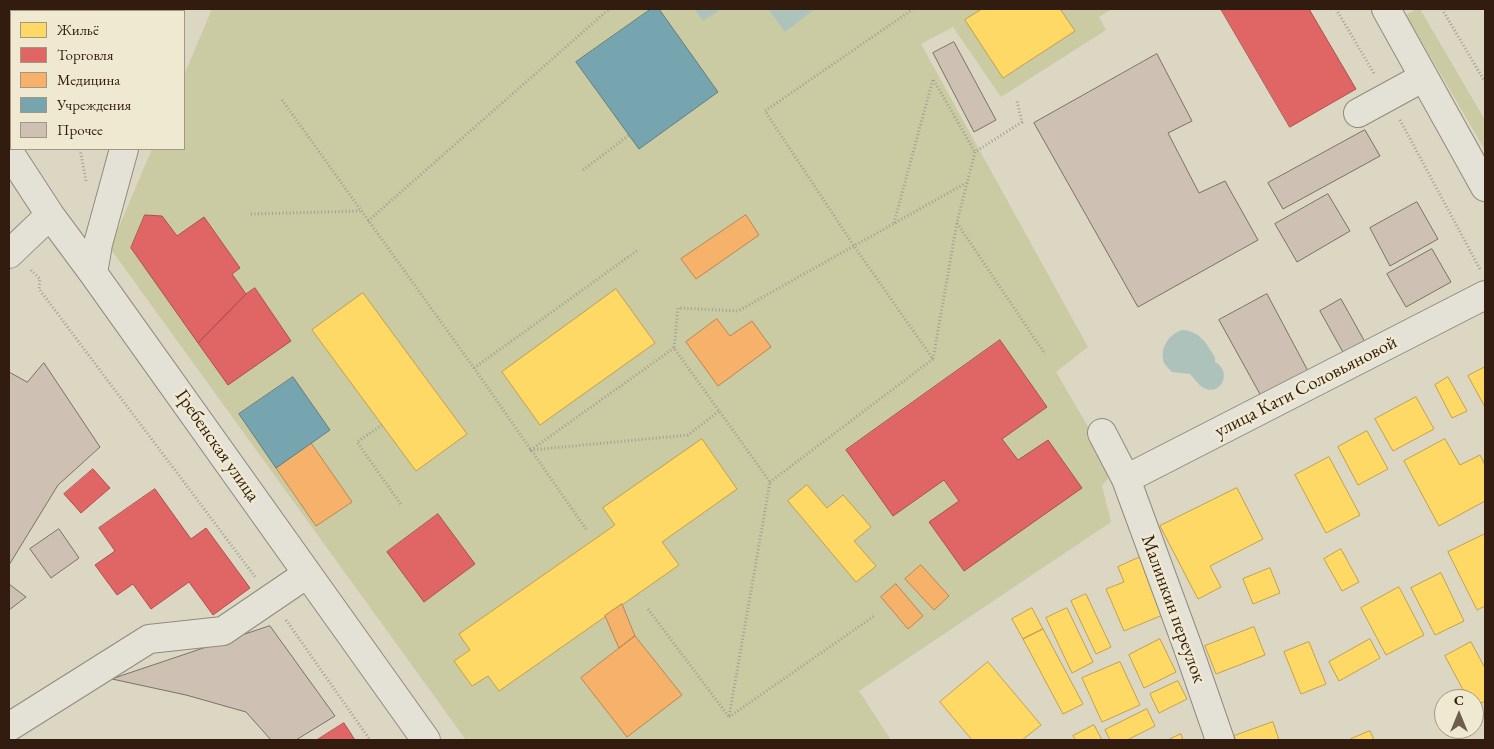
<!DOCTYPE html>
<meta charset="utf-8">
<style>
body{margin:0}
#map{position:relative;width:1494px;height:749px;overflow:hidden;background:#dcd7c2;font-family:"EB Garamond",serif}
canvas{display:block}
.frame{position:absolute;inset:0;border:10px solid #321c0f;pointer-events:none}
.legend{position:absolute;left:10px;top:10px;width:175px;height:140px;box-sizing:border-box;background:#efe9d1;border:1px solid #a39783;margin:0;padding:6px 9px;list-style:none;font-size:15px;color:#321c0f}
.legend li{display:flex;align-items:center;gap:10px;height:25px}
.legend b{width:25px;border:1px solid #a39783}
.north{position:absolute;left:1434px;top:689px;width:50px;height:50px;box-sizing:border-box;background:#efe9d1;border:1px solid #a39783;border-radius:50%;rotate:0deg;font-size:14px;font-weight:700;line-height:20px;text-align:center;color:#321c0f}
.north::after{content:'';display:block;margin:auto;width:18px;height:22px;background:#6e5d4e;clip-path:polygon(50% 0,100% 100%,50% 72%,0 100%)}
</style>
<div id="map">
<canvas width="1494" height="749"></canvas>
<div class="frame"></div>
<ul class="legend">
<li><b style="height:14px;background:#ffd966"></b>Жильё</li>
<li><b style="height:14px;background:#e06666"></b>Торговля</li>
<li><b style="height:14px;background:#f6b26b"></b>Медицина</li>
<li><b style="height:14px;background:#76a5af"></b>Учреждения</li>
<li><b style="height:14px;background:#cec0b2"></b>Прочее</li>
</ul>
<div class="north">С</div>
</div>
<script>
const c = document.querySelector('canvas').getContext('2d');
c.lineJoin = 'round';
function paint(path, color) {
  c.fillStyle = color;
  c.fill(path, 'evenodd');
}
function trace(path, color, width, dash) {
  c.strokeStyle = color;
  c.lineWidth = width;
  c.lineCap = dash ? 'butt' : 'round';
  c.setLineDash(dash || []);
  c.stroke(path);
}
function write(font, color, halo, rows, align = 'center') {
  c.font = font + ' "EB Garamond",serif';
  c.lineWidth = 5;
  c.setLineDash([]);
  c.textBaseline = 'middle';
  c.strokeStyle = halo;
  c.fillStyle = color;
  for (const [text, x, y, turn = 0] of rows) {
    c.save();
    c.translate(x, y);
    c.rotate((+turn || 0) * Math.PI / 180);
    c.textAlign = isNaN(turn) ? turn : align;
    if (halo) c.strokeText(text, 0, 0);
    c.fillText(text, 0, 0);
    c.restore();
  }
}
paint(new Path2D(`
 M212,9H694L703,21L722,9H768L785,31L815,9H1112L1099,17L1106,30L1001,97L953,27L921,44L1088,347L1056,372L1114,471L1102,486L1111,522L859,691L891,740H466L110,248L152,149H184V75Z
 M1416,9H1420L1485,120V150L1406,15Z`), '#cacaa3');
paint(new Path2D(`
 M694,9H722L703,21Z
 M768,9H815L785,32Z
 M1182,330C1200,331 1206,343 1215,357V362C1233,371 1221,397 1204,388C1199,386 1194,378 1190,374L1172,372C1170,370 1166,366 1164,363C1159,348 1169,334 1182,330Z`), '#aec2bc');
const homes = new Path2D(`
 M982,9H1060L1075,31L1003,78L965,20Z
 M616,289L655,343L540,425L502,372Z
 M363,293L467,434L416,471L312,330Z
 M1485,367V407L1468,376Z
 M1448,377L1467,411L1452,418L1435,385Z
 M1416,397L1434,429L1393,451L1375,419Z
 M1367,431L1388,469L1358,485L1338,447Z
 M702,439L737,489L662,542L679,565L499,691L488,676L472,686L454,661L470,650L459,634L615,525L603,508Z
 M1445,439L1460,465L1480,455L1485,465V501L1439,526L1404,461Z
 M1329,457L1360,515L1326,533L1295,475Z
 M807,485L827,508L843,495L871,527L854,541L876,566L856,582L788,501Z
 M1237,488L1263,539L1210,566L1221,587L1198,599L1160,526Z
 M1485,534V606L1477,610L1448,552Z
 M1341,549L1359,582L1342,591L1324,559Z
 M1145,555L1170,612L1124,631L1106,589L1124,582L1118,567Z
 M1270,568L1280,593L1253,604L1243,579Z
 M1441,573L1464,621L1435,635L1411,588Z
 M1399,587L1424,635L1386,655L1361,608Z
 M1086,594L1111,647L1096,654L1071,601Z
 M1032,608L1043,629L1023,639L1012,619Z
 M1067,608L1093,662L1072,673L1046,618Z
 M1254,627L1265,655L1216,674L1205,646Z
 M1043,629L1083,704L1063,714L1023,639Z
 M1160,639L1176,672L1144,688L1129,655Z
 M1370,639L1380,658L1339,681L1329,662Z
 M1309,642L1326,684L1301,694L1284,652Z
 M1471,642L1485,668V701L1474,707V699H1468L1445,656Z
 M988,662L1041,725L1022,740H972L940,702Z
 M1120,662L1140,705L1102,722L1082,678Z
 M1178,681L1187,699L1159,713L1150,694Z
 M1147,709L1155,726L1127,740H1110L1105,730Z
 M1273,722L1279,740H1236L1234,736Z
 M1094,725L1102,740H1076L1073,736Z
 M1370,731L1374,740H1351V739Z
 M1181,734L1183,740H1168Z`);
paint(homes, '#ffd966');
trace(homes, '#c2a04c', 1);
const shops = new Path2D(`
 M9,9H109V11H11V39L9,38Z
 M1221,9H1309L1356,89L1290,127Z
 M145,215L162,216L177,236L204,217L240,268L232,274L246,294L198,343L131,248Z
 M255,288L291,341L228,385L198,343L246,294Z
 M1000,340L1047,407L1002,439L1018,460L1048,440L1082,488L964,571L929,522L959,501L944,480L893,516L846,450Z
 M93,469L110,488L81,513L64,494Z
 M155,489L191,539L206,528L250,588L213,615L189,582L151,609L133,584L117,595L95,565L115,551L99,528Z
 M438,514L475,564L424,602L387,552Z
 M344,723L355,740H317Z`);
paint(shops, '#e06666');
trace(shops, '#ac504c', 1);
const health = new Path2D(`
 M746,215L759,235L696,279L681,259Z
 M717,319L730,336L752,321L771,347L718,386L686,342Z
 M311,443L352,502L316,526L276,468Z
 M921,565L949,596L934,610L905,579Z
 M896,584L923,616L908,629L881,597Z
 M622,604L635,636L619,648L605,616Z
 M635,636L682,695L627,737L581,678Z`);
paint(health, '#f6b26b');
trace(health, '#bb854f', 1);
const public = new Path2D(`
 M651,9H659L718,92L639,149L576,62Z
 M293,377L330,430L276,468L239,414Z`);
paint(public, '#76a5af');
trace(public, '#627c7f', 1);
const building = new Path2D(`
 M954,42L996,120L974,132L933,53Z
 M1157,54L1192,121L1168,133L1199,193L1225,181L1258,240L1138,307L1034,123Z
 M1365,130L1380,156L1283,209L1268,183Z
 M1328,194L1350,231L1297,262L1275,224Z
 M1417,202L1438,239L1390,266L1370,228Z
 M1432,249L1451,282L1406,307L1387,274Z
 M1267,294L1308,371L1261,396L1219,320Z
 M1341,299L1365,342L1344,354L1320,311Z
 M44,363L100,447L58,485L9,565V372L27,382Z
 M59,529L79,558L51,578L30,549Z
 M9,584L26,597L9,610Z
 M270,626L335,716L296,740H271L246,712L186,695L112,679Z`);
paint(building, '#cec0b2');
trace(building, '#787266', 1);
const minor = new Path2D(`
 M1386,9L1485,187
 M163,11V9
 M1358,113L1424,77
 M9,152L50,215L93,273L426,740
 M9,254L50,215
 M93,273L98,244L124,149
 M1102,433L1126,479L1187,645L1220,740
 M1126,479L1485,295
 M9,727L149,639L223,631L307,574`);
trace(minor, '#918b7d', 30);
trace(new Path2D(`
 M913,9L765,111L854,246L933,359L957,222L975,152L1022,122L1017,101
 M1336,9L1375,75
 M1442,9L1485,82
 M282,100L474,368L586,529
 M1400,120L1481,271
 M80,149L86,181
 M583,170L629,135
 M251,214L360,211
 M368,221L609,9
 M894,223L933,79L975,152
 M957,223L1045,354
 M31,270L40,279L39,289L256,578
 M674,348L531,450L688,435L719,411
 M474,368L638,250
 M382,425L357,442L402,506
 M770,482L933,359
 M648,609L729,717L770,482L674,348L678,308L738,311L966,183
 M286,620L370,740
 M729,717L874,616`), '#a39e95', 3, [1, 2.5]);
trace(minor, '#e4e1d7', 28);
write('19px', '#321c0f', '#efe9d1', [
 ["улица Кати Соловьяновой",1306,387,-27],
 ["Гребенская улица",217,446,55],
 ["Малинкин переулок",1173,609,70]
]);
</script>
